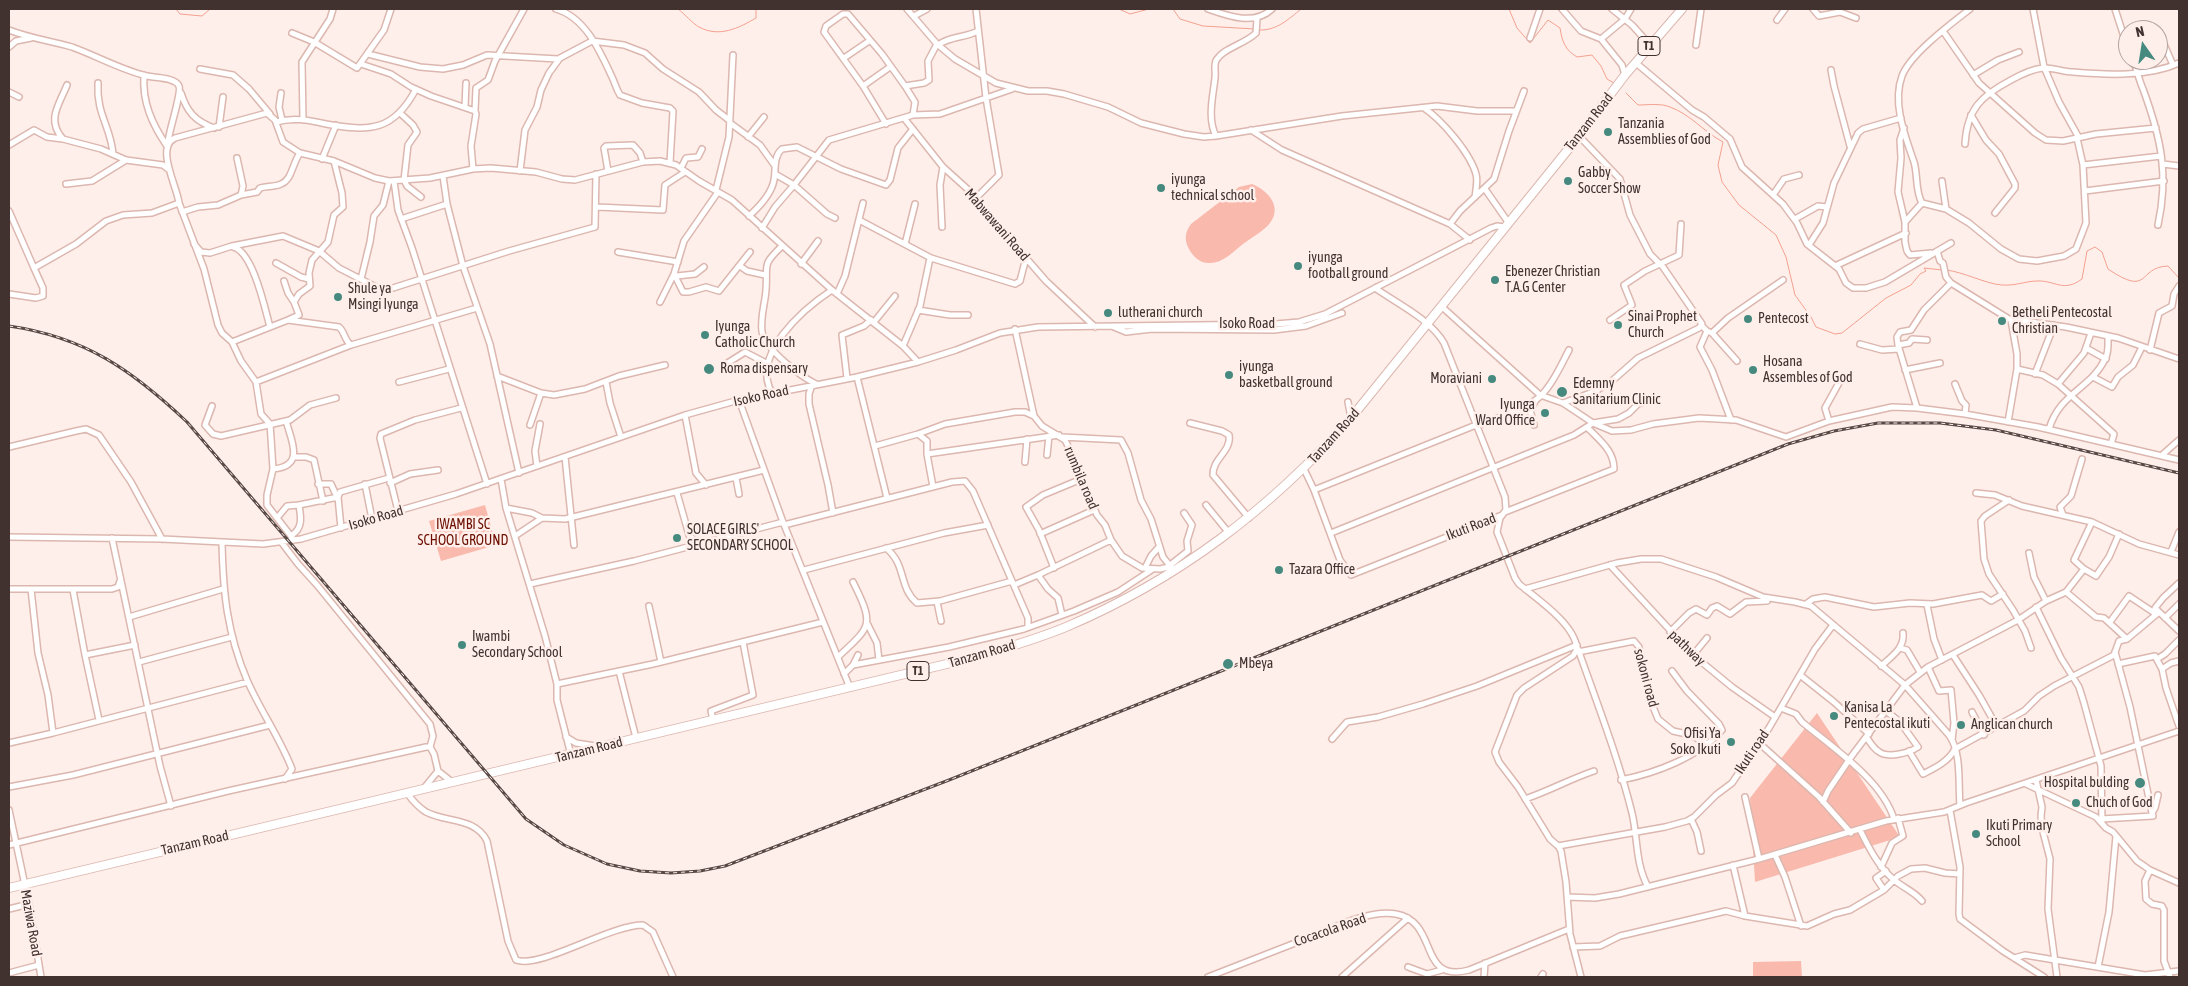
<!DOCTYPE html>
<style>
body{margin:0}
#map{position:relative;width:2188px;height:986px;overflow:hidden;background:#ffefeb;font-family:"Asap Condensed",sans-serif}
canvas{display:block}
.frame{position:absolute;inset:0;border:10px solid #41322f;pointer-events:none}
.north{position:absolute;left:2118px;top:20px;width:50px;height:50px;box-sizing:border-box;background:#ffefeb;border:1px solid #b3a3a0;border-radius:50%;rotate:347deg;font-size:14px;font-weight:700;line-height:20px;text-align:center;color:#41322f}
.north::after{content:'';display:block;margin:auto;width:18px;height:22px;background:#468a7f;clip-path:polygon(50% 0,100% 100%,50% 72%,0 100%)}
</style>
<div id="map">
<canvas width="2188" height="986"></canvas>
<div class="frame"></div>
<div class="north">N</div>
</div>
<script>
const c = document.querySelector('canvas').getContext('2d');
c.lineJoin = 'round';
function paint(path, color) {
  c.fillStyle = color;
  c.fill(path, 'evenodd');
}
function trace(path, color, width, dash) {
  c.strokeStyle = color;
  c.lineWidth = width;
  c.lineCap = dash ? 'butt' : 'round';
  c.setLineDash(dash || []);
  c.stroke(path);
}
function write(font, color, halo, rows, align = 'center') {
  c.font = font + ' "Asap Condensed",sans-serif';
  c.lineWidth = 5;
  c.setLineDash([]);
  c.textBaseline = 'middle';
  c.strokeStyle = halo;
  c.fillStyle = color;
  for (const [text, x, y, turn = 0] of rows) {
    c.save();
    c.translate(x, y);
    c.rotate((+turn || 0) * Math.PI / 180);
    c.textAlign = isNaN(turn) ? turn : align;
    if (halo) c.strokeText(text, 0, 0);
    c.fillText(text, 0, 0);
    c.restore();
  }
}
paint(new Path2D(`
 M1252,184C1267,190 1283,206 1270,223C1264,231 1251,238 1243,244C1233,252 1223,263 1210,263C1201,264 1193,257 1189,249C1184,240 1185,232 1191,224L1239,187Z
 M485,505L496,545L441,561L429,521Z
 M1817,713L1900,837L1755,882L1750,798Z
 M1801,961L1802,977H1753V962Z`), '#f9b9ac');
trace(new Path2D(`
 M176,9L180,14L202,16L210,9
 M678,9C685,14 692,23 699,27C719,38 739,28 756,18V9
 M1119,9L1130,14L1149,9
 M1173,9L1180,19L1203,26L1255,29
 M1509,9L1517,28L1530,43L1548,20L1560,28C1562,41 1565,50 1577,57L1592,55L1601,66L1607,79L1614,83
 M1259,30C1276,31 1289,19 1301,9
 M1626,93L1638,105C1648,105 1661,103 1670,107C1690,114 1704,132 1723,142L1718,165L1722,182L1739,205L1776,235L1786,257L1795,295L1811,317L1816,327L1835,334L1842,333L1886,298L1911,285L1920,274L1926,271L1924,268L1942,270
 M1946,270C1964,272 1986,284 2002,285C2016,286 2026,281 2037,281C2055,280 2063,293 2082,279L2087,251L2095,247L2102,252L2108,269C2151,298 2137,267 2168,266L2179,278`), '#f3a08e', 1);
const minor = new Path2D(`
 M556,9C585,17 600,51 612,77C615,83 616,89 620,95L642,103L670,108L673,111L670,163
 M907,9L937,44L955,59L996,83L1028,91H1047L1064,94L1108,107L1141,123L1184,134L1204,137L1216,136L1342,116L1437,106L1477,111H1516
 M1208,9C1228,16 1254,26 1272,9
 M1562,9L1581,31L1601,39L1622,65L1625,75
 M1612,9L1632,25L1650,45
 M1813,9L1819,16L1840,12L1856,18
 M1970,9C1952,23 1910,54 1902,76C1892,103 1905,136 1914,162C1918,175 1915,191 1922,203L1946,209L1969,223L2001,249L2019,259L2037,261L2064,256L2076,249L2086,223L2083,165L2077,138
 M2033,9L2044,67L2059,102L2079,138
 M2115,9L2128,49
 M914,16L927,9
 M1777,20L1785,9
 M9,30C29,38 51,41 72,47C97,56 121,70 147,76C155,78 175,77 179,86C182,93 169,130 168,142
 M1943,31L1979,83L2035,133L2046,140L2063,141L2096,134L2156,128
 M292,33L314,42L357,68L384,30L391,9
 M1530,38L1540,9
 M1601,39L1625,19L1631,9
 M2163,42L2173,65
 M938,45C950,36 965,38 978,31
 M1696,45L1701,9
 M9,47L16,41L31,38
 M368,54L420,67L443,69L463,65L487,55L558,59
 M844,58L869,41
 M2133,60C2137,70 2139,80 2143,89C2161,138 2169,174 2158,225
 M1636,63L1692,110L1704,117L1730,139L1742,167L1783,204L1797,223L1807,244L1839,269L1846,283L1853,288H1866L1885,282L1951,243
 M361,64L391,74L411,87L431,96L475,111L476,114L471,146L473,169
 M200,69L233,75L249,89L270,114
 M1831,70L1834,86L1850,146
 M144,75C142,102 152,124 167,146
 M1973,75L1998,60L2019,52
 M98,83C96,114 111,127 113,154
 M67,85C59,105 46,120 63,139L101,149L126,160L163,165L168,169
 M863,86L890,67
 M905,86L924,83L929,80L928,61L937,44
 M9,92L19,97
 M181,93C187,112 195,121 214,128
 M281,93L279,107L282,120
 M465,107L466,83
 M1424,108C1442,120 1470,153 1476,174C1478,181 1476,189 1475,197
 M475,111L476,88L488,80L495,61L524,9
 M400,113L413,125L417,132L408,145L404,180L407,186L421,197
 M1971,115L1986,140L1999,154L2015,184V188L1995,213
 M904,118L943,167L973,194L978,203L1046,281L1095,327
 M303,120L302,62L330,19L333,9
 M276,122C293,117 309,120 326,124C370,132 394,131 416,89
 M730,123L760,145L775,166
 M886,124L863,86L824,32L826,26L843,14H848L882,54L905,86L915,102L913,115
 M219,127L223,97
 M1904,128L1900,140L1901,158L1898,192L1905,222V242L1907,251L1910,255L1931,253
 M1251,130L1282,150L1450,224L1470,240
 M1216,136C1207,119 1213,96 1215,78C1216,72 1213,64 1217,59C1224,48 1245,44 1256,33L1257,19
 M748,137L764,117
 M1965,144C1967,109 1981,96 2011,80C2020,75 2032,69 2043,68C2052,67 2063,72 2073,72C2107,75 2148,77 2179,63
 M9,145L34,130L47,137L63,139
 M237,158L243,186L241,195
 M322,159L336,125
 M2163,164L2179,166
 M2083,165L2161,156
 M681,168L686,158L698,157L702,149
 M520,171L525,130L537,107L541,90L549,73L560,58L592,41L624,45L645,53L663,69L699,92L716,110L729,120
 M608,171L604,148L606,146L633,145L640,153L643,162
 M775,174L794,185L827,214L835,218
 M443,176L447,204L463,266L490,344L519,473
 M394,181L398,210L412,248L487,484
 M1942,181L1946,209
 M66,184L92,181L126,160
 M1485,189L1508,222
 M716,190L729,137L733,55
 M2085,191L2164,181
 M1773,195L1784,179L1799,175
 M976,198L999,175L986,98L976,9
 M179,203L204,269L218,325L222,333L232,342L241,361L256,382L261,414L270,424L271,438L273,469L267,495V505L294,540
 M597,207L663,210L665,185L685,172
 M9,211L34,268
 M182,212L198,207L218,205L241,195L257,192L260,188C267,186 275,187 281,184C292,180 292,164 300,153
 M749,216C759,207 769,197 773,184C777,173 772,157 782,149L797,147L841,169L886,185L890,180L898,148L913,129
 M401,219L447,204
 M1795,219L1818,206L1827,207
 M859,220L931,258L1015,284L1020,281L1026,258
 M1905,222L1922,203
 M1450,224L1460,211L1494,179L1509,131L1524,91
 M942,227L940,185L943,167
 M762,228L775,207L794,185L829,140L913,115L940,114L1012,89
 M194,244L201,252L210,253L232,246L283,236L319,251L339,268L376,287L393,288L509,251L595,227L596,174
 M905,244L915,204
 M1809,245L1823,223L1834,183L1858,133L1863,129L1901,118
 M782,246C761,266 768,264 766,290C765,304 760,317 762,332C766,350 800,376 816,384
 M233,247C253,251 265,309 270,327
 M1937,251L1940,261L1943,263L1946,277L1951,283L2009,319L2066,327L2118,338L2179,359
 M618,252L678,262
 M276,263L301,277L309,279
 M801,264L818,241
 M740,266L747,271L765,275
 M1835,266L1906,233
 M674,274L683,292H689L706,287L719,291L750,252
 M677,276L695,274L704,267
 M361,279L370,242L374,216L383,205L389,181
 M284,281L288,293L294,302
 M1375,288C1398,304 1430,319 1444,343L1505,497L1506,510L1500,518L1497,532L1515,578L1519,584C1537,599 1575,624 1577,649L1573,656L1524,688L1517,695L1495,752L1499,762L1518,787L1550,839L1558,846L1561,851L1566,882L1570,934L1581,977
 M9,294L36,298L43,296V288L34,268L76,244L106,221L123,215L152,213L179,203C177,186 155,147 175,138L267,113L275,120L283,142L300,153L334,161L375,178L389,181L430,178L473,169L491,168L536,172L562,179L575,180L643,162L660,161L676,165L699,181L732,200L832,290L903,346L918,362
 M837,294L845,276L863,203
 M660,302L674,274L684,241L718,192
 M1441,306L1540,395L1563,403L1593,423L1612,431L1631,430L1653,424L1699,418L1736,420L1786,437L1829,421L1892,407L1917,408L1965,414L2038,427L2179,460
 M918,310L950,315H968
 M288,320L299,315L294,302L299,294L310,286L309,273L312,260L328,242L334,215L343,207L342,193L334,161
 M1610,320L1632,305L1624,285L1645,271L1679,255L1681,224
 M874,322L895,296
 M1702,326L1707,331L1712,333L1728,318L1783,280
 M1114,327L1126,332L1152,329L1274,330L1306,326L1342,313
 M1015,329L1034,416
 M1707,331L1700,347L1712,370L1731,420
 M1712,333L1737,361
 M232,342L288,320L339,327C345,332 344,340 351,345
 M1860,344L1882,350L1899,349
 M1898,345L1909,343L1912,339L1927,340
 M903,346L920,306L930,258
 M2086,348L2106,359
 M2150,350L2159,313L2172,306L2174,294L2179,286
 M726,364L745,352L768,364
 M2017,369L2043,375L2058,384L2114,434L2111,444
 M1905,370L1940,363
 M2035,374L2054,325
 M497,376L541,393L554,395L585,389L619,376L665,365
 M857,377L887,498
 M2093,377L2112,387L2118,377L2133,365L2142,347
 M847,378L842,335L864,326L871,320
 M256,382L351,345L477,308
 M399,382L449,369
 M606,382L610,403L621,437
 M1955,384L1962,401L1966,405L1965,414
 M2058,384L2084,353L2091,333
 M812,385L809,394V404L828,485L833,513
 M772,393C750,355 803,309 832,290
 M739,400L783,522L850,688
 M1348,402L1351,418
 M1563,403L1596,391L1613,380L1638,358L1699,328L1702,324L1663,267L1650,254L1630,215L1620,179L1579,136
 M212,406L205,425L213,434L221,436L290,420L310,405L336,398
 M1917,408L1898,345L1897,337L1900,332L1911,330L1924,310L1951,283
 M685,415L696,473L706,485
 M1829,421L1825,408L1840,381
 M2008,422L2017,369V354L2011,320
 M1190,423L1222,431L1229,435C1232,451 1212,459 1213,475L1249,518
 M530,425L541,393
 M1534,425L1530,410L1536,400
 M1476,426C1496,418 1520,412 1537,399C1551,388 1561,365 1569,350
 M2049,429C2060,392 2091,389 2105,359C2109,353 2108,343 2108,336
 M918,434L945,424L1015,412H1025L1034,416L1042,426L1065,440L1071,452L1079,480L1091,501L1097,515L1105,525L1111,540L1122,556L1142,568L1160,569L1169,567
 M1062,437L1121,440L1128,453L1141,500L1151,519L1163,557L1171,567
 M875,446L918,434L927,441V454L933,487
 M9,447L76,431L86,429L99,435L131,482L162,539
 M927,454L1059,435
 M1047,455L1049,436
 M2162,455L2179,440
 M294,457H306L314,460L323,501
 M565,457L574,545
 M1025,462L1027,439
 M537,466L535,451L540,424
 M273,469C305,466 292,442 286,421
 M1304,469L1314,490L1340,560L1351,575L1502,515
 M736,478L739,494
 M501,479L506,508L545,636L557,684V700L571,755
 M390,483L410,474L438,470
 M318,484H331L337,497
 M365,484L372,519
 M1314,490L1476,425
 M677,493L689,535L697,544
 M1976,493L1995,495L2022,506L2092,522L2139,544L2179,555
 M2009,500L1985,516L1981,521L1984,559L1989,574L2013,610L2025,631L2031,648
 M299,505L338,497
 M1206,505L1229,533
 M506,508L532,513L542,518
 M398,511L380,438L381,434L415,420L461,408
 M1505,512L1614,469C1614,450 1599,440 1587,427
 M2063,515L2060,507L2071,496L2082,459
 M277,518L287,506L299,505C301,517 303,528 292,535
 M784,525L952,482L965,481L973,491L1028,618V627
 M341,528L338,497L340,492L389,478
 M1331,533L1574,435L1593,423L1618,419L1629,413L1638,404L1648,401
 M1040,534L1094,510
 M515,536L542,518L565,519L764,470
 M9,537L162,539L263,544L301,539L456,494L685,415L739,400L857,377L918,362L956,350L1000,333L1038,327L1276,324L1299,322L1325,314L1491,228L1497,226L1504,227
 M112,538L160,766L171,806
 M222,542C223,592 227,633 247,680C260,710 280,738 292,769L285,779
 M282,543L298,564L317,585L430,724L433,736L430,747
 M886,548C907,565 898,587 917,603L940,601L1012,581
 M2171,552L2179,532
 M2029,553L2034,577L2046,601
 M1610,565L1693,655L1732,687L1775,717
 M1169,566L1188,551L1187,541L1192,525L1184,513
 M1054,568L1039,530L1026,507L1043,495L1079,480
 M1145,568L1151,556L1159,547
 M2084,569L2074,560L2092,522
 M804,570L944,533L988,525
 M1038,575L1048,589L1058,598L1062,615
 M2179,583L2163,598L2155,608L2179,631
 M530,584L634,561L783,522
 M1014,585L1038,575L1111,540
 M9,589H112L118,587L120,581
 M31,589L38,653L48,695L53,733
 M1525,589L1617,563L1641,559H1661L1716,577L1763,597L1795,602L1811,606L1905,685L1949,735C1962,753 1958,784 1960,805
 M73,590L85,655L99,720
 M2066,592L2096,617L2104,618L2127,639
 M937,602L941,621
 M1806,604L1813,599L1825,597L1874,607L1910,603L1933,604L1982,595L1991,601L2003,594
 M1927,605L1934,639L1942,660
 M649,606L661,662
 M2036,607L2061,658L2079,687L2084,703L2101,766L2102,823
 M129,617L223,589
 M2165,618L2179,604
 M2110,622L2129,596L2156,614
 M867,623L877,643L879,660
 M1670,632L1689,613L1696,609L1707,615L1712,608L1717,606L1730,614L1746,602L1767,601
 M1900,648L1907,650L1920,672
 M1578,649C1597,703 1618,757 1632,813C1638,838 1635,863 1648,887
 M1578,652L1634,641L1639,647L1649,697L1658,719L1673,731L1691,735L1707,744
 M2115,652L2130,707L2152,813
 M85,655L135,645
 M1693,655L1707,638
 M1953,655L1979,695L1997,727
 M838,657C871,626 875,626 853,582
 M2157,659L2165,654L2179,640
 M139,662L232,637
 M2118,664L2155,656L2162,669L2166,688L2179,726
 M853,665L858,655
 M1881,666C1891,657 1905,648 1903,633
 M1928,667L1939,691L1951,690L1954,723L1952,740
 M2162,669L2171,663L2179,661
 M619,671L636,738
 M844,674L853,665L949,647L1024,629L1074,611L1118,592L1153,569
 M1800,675L1834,702L1869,734
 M557,684L653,664L823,622
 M1781,708L1796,714L1802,722C1833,748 1882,780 1894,819
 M1972,712L1984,735
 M713,720L711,711L753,695L743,642
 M566,737L576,743L595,746
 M1867,738C1870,742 1873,748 1878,751C1887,759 1909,753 1918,747L1900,722L1886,711
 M1332,739L1347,722L1378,717L1423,704L1477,686L1577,645
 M9,743L53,733L248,682
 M1759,743L1819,797L1851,833
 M1909,751L1923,774C1935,768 1948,762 1955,749L2024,711L2039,696L2054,686L2114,655L2119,641L2127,639L2158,613
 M1621,780C1656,773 1699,757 1722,730L1719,724L1687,691L1672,671
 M2036,780L2042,807L2041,816L2042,828L2050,859L2048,909L2057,977
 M2026,784L2096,817L2106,828L2113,832L2137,861L2150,870L2179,883
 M9,787L73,775L270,725
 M424,788L438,771
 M407,793C412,800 418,807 426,812C447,823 475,817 487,841L508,941L516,960C541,969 609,925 643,925L653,932L673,977
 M1745,797L1759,859
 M1525,799C1549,791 1570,779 1594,771
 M1823,802L1828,791L1851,757L1905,685L1928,667L2018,620L2046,601L2066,592L2084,569L2096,576L2109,557L2119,534
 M9,810L29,904L41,977
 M1950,810L1960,867L1959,914L1960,919L2003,951L2044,977
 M1691,819L1697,832L1701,851
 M2101,819L2153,816L2152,813L2155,808L2158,795
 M1860,830C1869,848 1878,866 1893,879C1903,888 1914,891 1922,901
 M9,845L228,791L426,747H430L434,754L438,771L452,782
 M1558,846L1665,827L1687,821L1694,817L1716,795L1732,783L1769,728L1815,649L1833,625
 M1775,855L1785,877L1801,926
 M1733,865L1745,916
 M1881,867L1892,843L1903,836L1898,818
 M2150,870L2145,881L2146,899L2152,904L2162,906L2164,910V961L2170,977
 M1884,890L1876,878L1886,871
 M1567,897L1595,898L1619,894L1759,859L1886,821L1944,812L1966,803L2179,731
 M9,909L29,904
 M1573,947L1600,946L1620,936L1726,911L1745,916L1807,926L1834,914L1850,910L1884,890L1898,876L1911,869L1925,868L1945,873L1960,874
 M2014,958L2025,955L2145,975L2179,971
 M1408,967L1427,974L1442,970
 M2098,967L2109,912L2116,836
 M9,973L39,965
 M1208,977C1242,964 1275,951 1308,938C1332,928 1370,909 1396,914C1440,922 1417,984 1469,970L1569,929
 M1342,977L1408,918
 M1484,977L1485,963
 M1541,977L1543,974`);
const highway = new Path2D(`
 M9,888L976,657C1006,648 1037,639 1066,627C1179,579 1270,509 1351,418L1579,136L1625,75L1682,9`);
trace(minor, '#dcb7af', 8);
trace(highway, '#dcb7af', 10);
trace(minor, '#fff', 5);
trace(highway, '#fff', 8);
const rail = new Path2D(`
 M9,326C85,337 132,370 187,422L526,819L564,845L607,864L640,871L671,873L700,871L725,866L949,780L1788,444L1834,431L1878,423H1940L1996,430L2179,473`);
trace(rail, '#584946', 3);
trace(rail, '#ffefeb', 1, [4]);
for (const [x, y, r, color] of [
 [1608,132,5,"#468a7f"],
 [1568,181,5,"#468a7f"],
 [1161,188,5,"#468a7f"],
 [1298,266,5,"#468a7f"],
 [1495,280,5,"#468a7f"],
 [338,297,5,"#468a7f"],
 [1108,313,5,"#468a7f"],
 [1748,319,5,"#468a7f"],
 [2002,321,5,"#468a7f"],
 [1618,325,5,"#468a7f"],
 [705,335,5,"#468a7f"],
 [709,369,6,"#468a7f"],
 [1753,370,5,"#468a7f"],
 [1229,375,5,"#468a7f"],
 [1492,379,5,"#468a7f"],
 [1562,392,6,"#468a7f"],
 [1545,413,5,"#468a7f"],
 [677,538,5,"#468a7f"],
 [1279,570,5,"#468a7f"],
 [462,645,5,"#468a7f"],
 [1228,664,6,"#468a7f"],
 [1834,716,5,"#468a7f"],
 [1961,725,5,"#468a7f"],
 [1731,742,5,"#468a7f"],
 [2140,783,6,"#468a7f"],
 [2076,803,5,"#468a7f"],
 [1976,834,5,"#468a7f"]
]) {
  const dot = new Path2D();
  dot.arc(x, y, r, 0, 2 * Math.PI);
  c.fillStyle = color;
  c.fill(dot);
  trace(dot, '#ffefeb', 2);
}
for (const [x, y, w] of [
 [1649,46,22],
 [918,671,22]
]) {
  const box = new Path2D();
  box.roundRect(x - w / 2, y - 9.5, w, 19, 4);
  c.fillStyle = '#ffefeb';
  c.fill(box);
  trace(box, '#41322f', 1);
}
write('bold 12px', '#41322f', null, [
 ["T1",1649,46],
 ["T1",918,671]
]);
write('14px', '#41322f', '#ffefeb', [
 ["Tanzam Road",1589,122,-52],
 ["Mabwawani Road",997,225,49],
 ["Isoko Road",1247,324],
 ["Isoko Road",761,396,-12],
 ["Tanzam Road",1334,436,-48],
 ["rumbila road",1081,478,67],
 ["Isoko Road",376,518,-16],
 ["Ikuti Road",1471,527,-21],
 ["pathway",1687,648,44],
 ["Tanzam Road",982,654,-16],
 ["sokoni road",1646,678,75],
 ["Tanzam Road",589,750,-14],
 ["Ikuti road",1752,752,-56],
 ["Tanzam Road",195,843,-13],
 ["Maziwa Road",31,923,80],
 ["Cocacola Road",1330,930,-19]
]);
write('14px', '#41322f', '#ffefeb', [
 ["Tanzania",1618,124],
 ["Assemblies of God",1618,140],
 ["Gabby",1578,173],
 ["Soccer Show",1578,189],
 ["iyunga",1171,180],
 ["technical school",1171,196],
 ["iyunga",1308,258],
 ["football ground",1308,274],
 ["Ebenezer Christian",1505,272],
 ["T.A.G Center",1505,288],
 ["Shule ya",348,289],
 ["Msingi Iyunga",348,305],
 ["lutherani church",1118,313],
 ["Betheli Pentecostal",2012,313],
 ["Christian",2012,329],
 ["Sinai Prophet",1628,317],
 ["Church",1628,333],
 ["Pentecost",1758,319],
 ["Iyunga",715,327],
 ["Catholic Church",715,343],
 ["Hosana",1763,362],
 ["Assembles of God",1763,378],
 ["iyunga",1239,367],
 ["basketball ground",1239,383],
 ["Roma dispensary",720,369],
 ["Moraviani",1482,379,"right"],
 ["Edemny",1573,384],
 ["Sanitarium Clinic",1573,400],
 ["Iyunga",1535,405,"right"],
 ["Ward Office",1535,421,"right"],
 ["SOLACE GIRLS'",687,530],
 ["SECONDARY SCHOOL",687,546],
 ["Tazara Office",1289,570],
 ["Iwambi",472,637],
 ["Secondary School",472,653],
 ["Mbeya",1239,664],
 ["Kanisa La",1844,708],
 ["Pentecostal ikuti",1844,724],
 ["Anglican church",1971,725],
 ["Ofisi Ya",1721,734,"right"],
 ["Soko Ikuti",1721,750,"right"],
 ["Hospital bulding",2129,783,"right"],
 ["Chuch of God",2086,803],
 ["Ikuti Primary",1986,826],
 ["School",1986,842]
], 'left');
write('14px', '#6c0f01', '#ffefeb', [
 ["IWAMBI SC",463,525],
 ["SCHOOL GROUND",463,541]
]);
</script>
